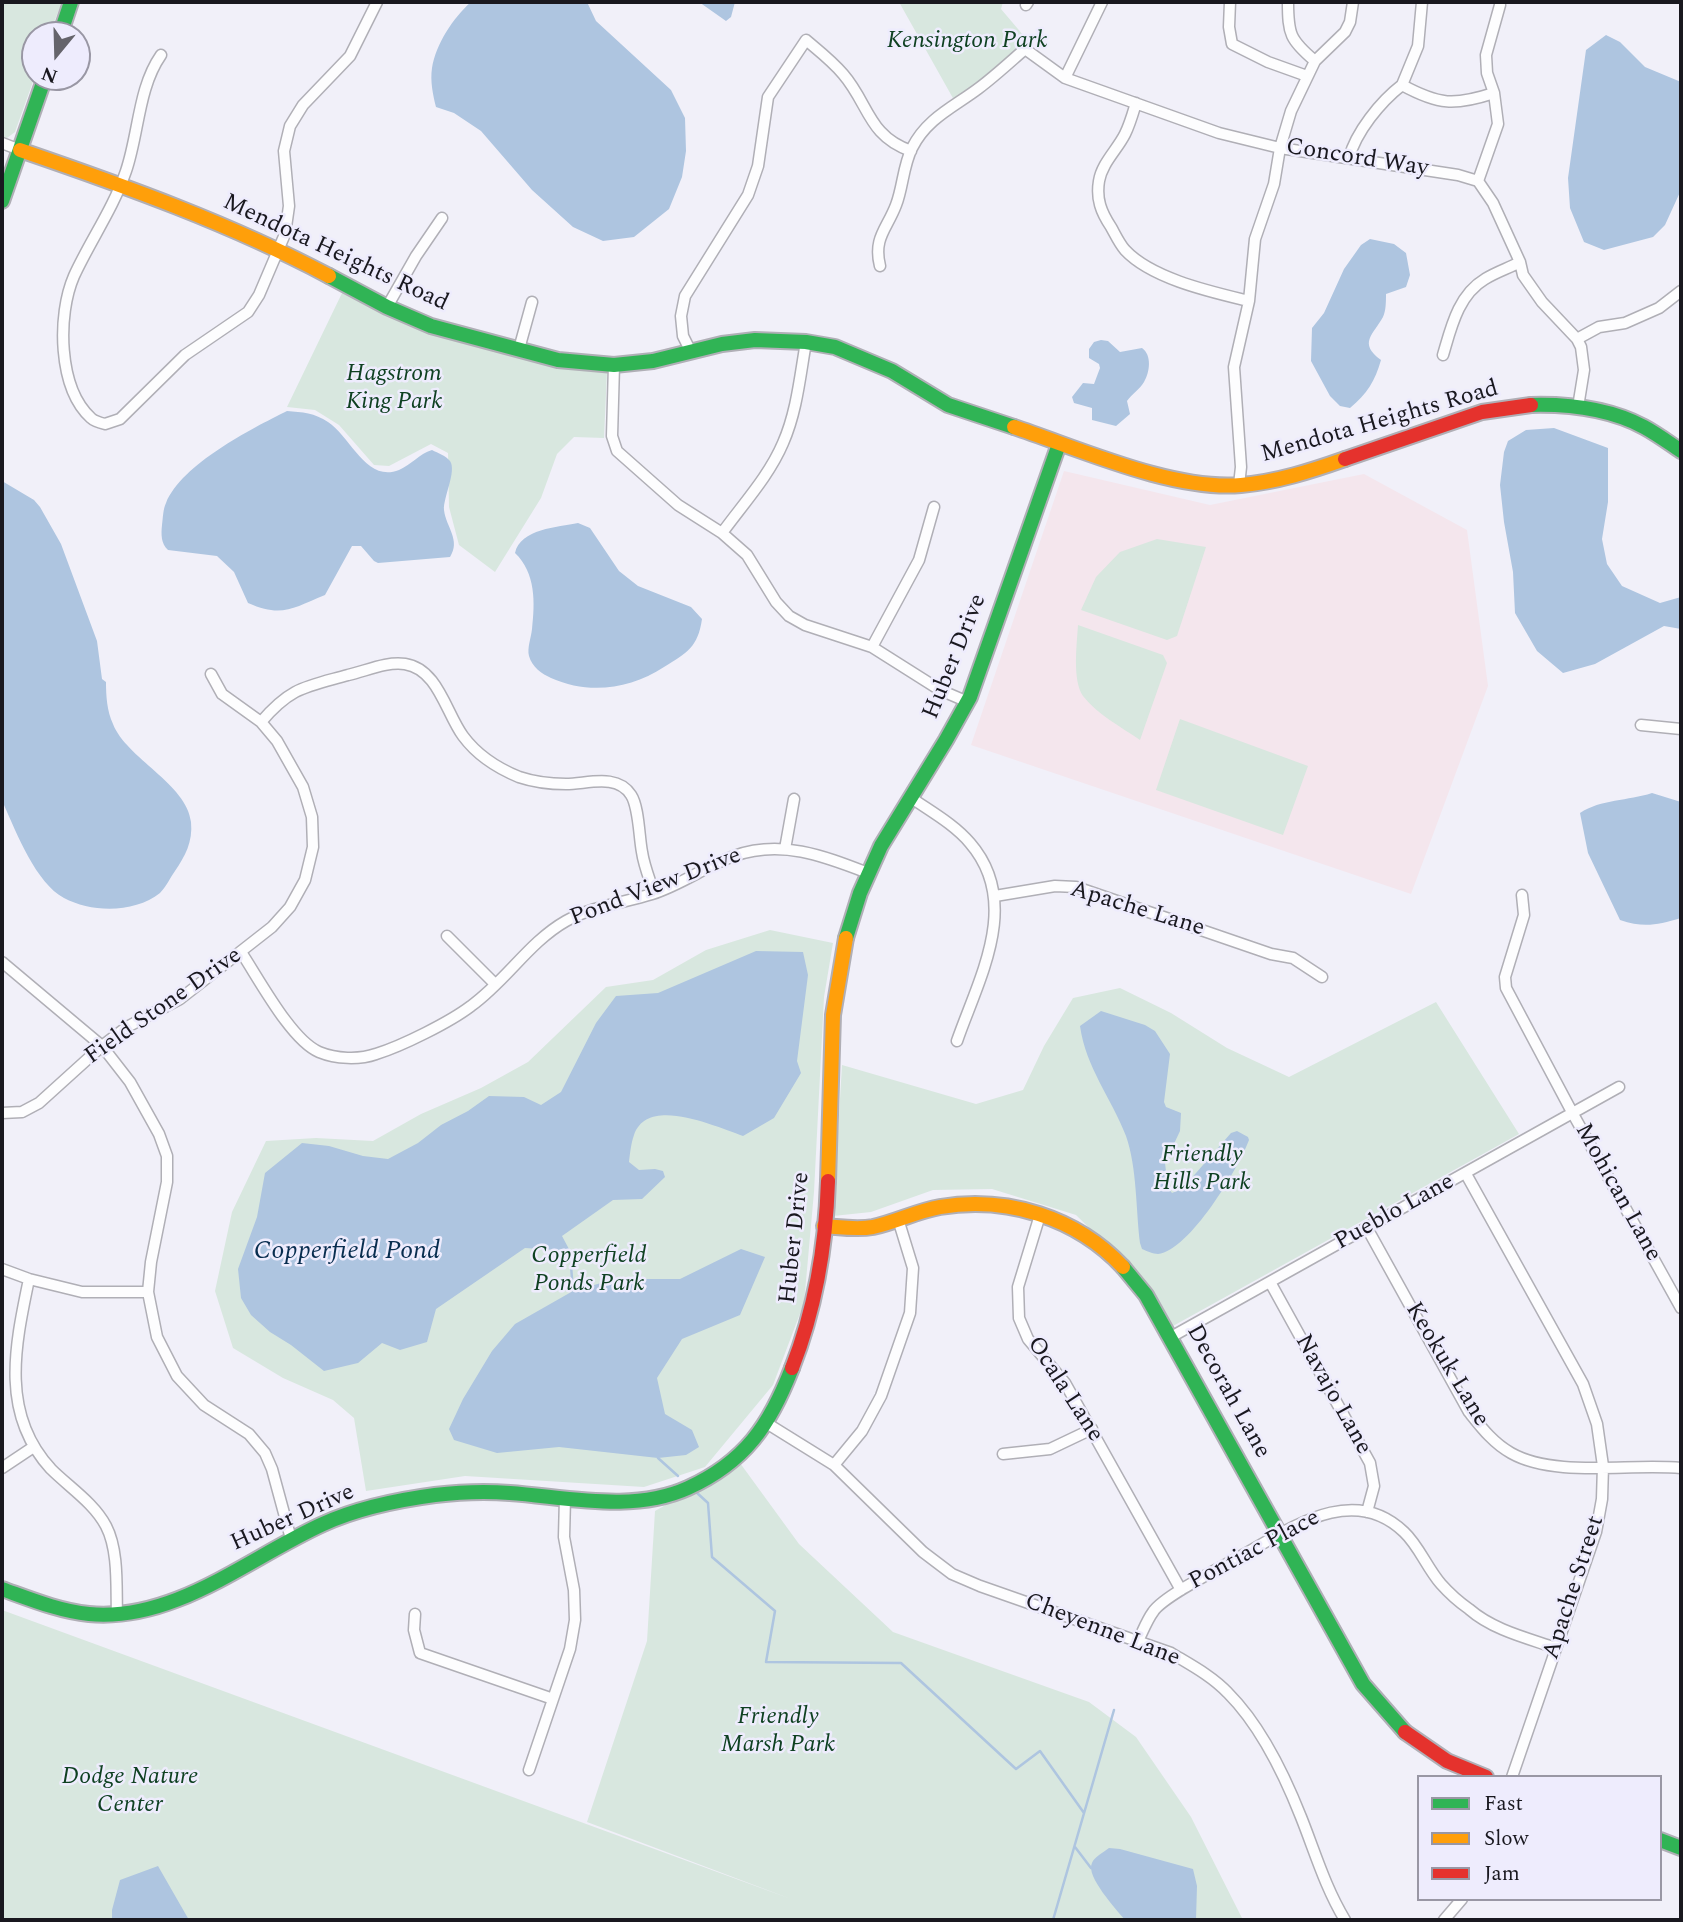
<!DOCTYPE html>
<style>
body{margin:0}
#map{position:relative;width:1683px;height:1922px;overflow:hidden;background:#f1f0f9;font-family:Spectral,serif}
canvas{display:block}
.frame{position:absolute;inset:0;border:4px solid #19181f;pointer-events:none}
.legend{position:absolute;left:1417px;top:1775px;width:245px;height:126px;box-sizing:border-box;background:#eeecfd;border:2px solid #9997a4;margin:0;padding:9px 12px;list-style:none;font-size:21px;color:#19181f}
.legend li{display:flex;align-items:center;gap:14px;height:35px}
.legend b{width:35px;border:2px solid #9997a4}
.north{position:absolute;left:21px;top:21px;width:70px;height:70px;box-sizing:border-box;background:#eeecfd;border:2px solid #9997a4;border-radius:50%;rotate:199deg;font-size:19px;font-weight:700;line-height:28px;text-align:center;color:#19181f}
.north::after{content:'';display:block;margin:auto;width:24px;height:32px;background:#65646b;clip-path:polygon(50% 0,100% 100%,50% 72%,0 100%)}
</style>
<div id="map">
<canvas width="1683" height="1922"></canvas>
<div class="frame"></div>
<ul class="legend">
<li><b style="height:9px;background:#30b455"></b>Fast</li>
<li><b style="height:9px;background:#ff9f0a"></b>Slow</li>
<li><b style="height:9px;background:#e5322d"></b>Jam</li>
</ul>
<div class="north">N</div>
</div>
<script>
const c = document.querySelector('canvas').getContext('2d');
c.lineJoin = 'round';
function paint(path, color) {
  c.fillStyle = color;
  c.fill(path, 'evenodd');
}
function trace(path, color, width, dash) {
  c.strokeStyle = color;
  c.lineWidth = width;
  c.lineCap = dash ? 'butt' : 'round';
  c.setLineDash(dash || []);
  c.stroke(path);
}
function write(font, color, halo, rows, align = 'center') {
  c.font = font + ' Spectral,serif';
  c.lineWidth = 5;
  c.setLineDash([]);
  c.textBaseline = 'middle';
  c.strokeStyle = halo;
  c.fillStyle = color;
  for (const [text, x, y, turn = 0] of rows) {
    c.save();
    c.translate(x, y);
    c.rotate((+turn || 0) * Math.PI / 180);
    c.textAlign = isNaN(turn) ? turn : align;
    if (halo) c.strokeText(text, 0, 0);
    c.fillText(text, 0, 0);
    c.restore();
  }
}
paint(new Path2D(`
 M1064,471L1210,505L1364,474L1467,530L1488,686L1411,894L971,745Z`), '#f4e6ed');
paint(new Path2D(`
 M2,2H62L49,35H35V76L15,132L7,138L2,137Z
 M899,2H1003L1001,9L1029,42L954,100Z
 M343,291L427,330L546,365L607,371L604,438L574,437L557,454L541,498L495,572L459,545L449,507L448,453L431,444L389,466L374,465L339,425L315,410L287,407Z
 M1157,539L1206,547L1177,636L1167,640L1081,610L1096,577L1120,552Z
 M1078,625L1163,655L1167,663L1140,740C1121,727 1097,714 1083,696C1072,680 1077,643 1078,625Z
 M1180,719L1308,766L1283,835L1156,790Z
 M770,930L833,943L824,997L814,1192L804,1303L773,1385L705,1467L644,1487L465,1476L366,1491L354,1418L333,1400L283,1378L233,1348L215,1291L232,1212L266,1141L316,1138L373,1141L421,1114L481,1088L528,1062L606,987L653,980L706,950Z
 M1120,988L1171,1013L1227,1048L1289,1077L1436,1002L1519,1134L1173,1326L1147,1285L1076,1215L992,1189L933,1190L871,1212L833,1216L842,1065L976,1104L1023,1090L1044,1046L1073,998Z
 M740,1463L799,1544L893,1632L1089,1702L1136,1737L1191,1817L1243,1920H2V1610L791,1899L587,1822L647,1641L655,1511Z`), '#d8e7df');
paint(new Path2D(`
 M471,2H587L596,21L671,90L685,118L686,151L682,177L669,209L634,237L603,241L573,227L532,190L481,131L454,113L436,107C433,95 430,81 432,68C436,44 453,18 471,2Z
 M699,2H735L731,17L726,21Z
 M1606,35L1620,42L1645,67L1681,82V190L1665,225L1653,237L1604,250L1584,242L1570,208L1568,178L1586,50Z
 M1370,239L1394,244L1406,253L1410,275L1406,287L1386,294C1386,301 1386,311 1383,317C1373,335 1358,343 1381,360C1375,381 1367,394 1350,408L1340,406L1330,396L1311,361L1312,328L1324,313L1344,269L1361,245Z
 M1101,340L1108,341L1120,352L1142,348C1152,355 1150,372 1144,382C1140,389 1132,394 1127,401L1130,414L1116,426L1092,420V408L1074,403L1072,397L1083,383L1094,384L1100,368L1099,364L1089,358V349L1094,342Z
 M287,411C302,412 315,413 328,422C351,437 366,483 399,470C411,465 419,454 432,450C438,453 446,456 450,461C457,471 443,498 444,510C446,527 461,540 450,557L378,563L374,561L361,546H352L325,595C293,608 282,618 248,603L234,572L217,556L168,550C161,544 161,534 162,525C163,518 163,509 166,503C182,464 251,429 287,411Z
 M1554,428L1608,448V502L1602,539L1607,564L1622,586L1660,603L1681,597V629L1664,626L1595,664L1563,673L1537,651L1515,613L1513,572L1504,522L1500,485L1504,452L1508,441L1526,430Z
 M2,481L34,500L40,507L61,544L97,641L102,679L106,682C106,696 107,711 113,724C126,758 187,784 191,822C193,842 185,856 175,871C170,878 166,887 160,893C135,913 92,913 64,898C36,883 17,834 4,805L2,796Z
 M578,523L590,528L619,571L638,586L691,607L702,619C698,647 687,653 664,667C630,689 589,695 551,678C542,674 532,667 529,656C527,648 531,638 532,629C535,603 536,573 515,553C520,529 558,527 578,523Z
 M1652,793L1681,802V918C1657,925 1644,928 1620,920L1588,853L1580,813C1601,799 1628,801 1652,793Z
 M756,951L803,952L808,975L797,1061L801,1073L774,1118L743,1136C716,1127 648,1095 634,1135C631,1143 630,1154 629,1162L639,1170L655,1169L663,1171L665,1177L642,1199L613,1200L562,1236L570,1251L525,1248L436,1309L427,1342L400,1350L382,1343L358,1363L324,1371L291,1345L270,1332L251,1315L241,1298L238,1269L257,1217L265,1173L302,1143L329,1146L363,1156L388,1159L418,1143L441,1125L468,1111L489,1096L524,1097L541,1105L561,1092L596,1023L616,996L658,993Z
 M1101,1011L1145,1025L1155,1031L1170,1054L1164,1102L1166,1107L1181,1113L1180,1131L1165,1163L1168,1188L1172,1193L1182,1189L1231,1133L1237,1131L1248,1137L1249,1140C1238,1169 1190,1250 1158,1254C1153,1254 1147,1251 1142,1249L1140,1243C1136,1211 1137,1167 1126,1136C1111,1097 1086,1068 1080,1026Z
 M741,1249L765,1257L740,1315L682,1339L657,1378L665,1414L692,1430L699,1447L686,1455L658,1458L559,1447L497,1453L454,1440L449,1429L463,1399L492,1351L515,1324L573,1291L615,1279H680Z
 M1109,1848L1120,1849L1193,1869L1197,1886L1196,1920H1125C1117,1910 1085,1876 1092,1863C1094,1857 1104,1852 1109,1848Z
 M158,1866L189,1920H112V1910L120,1880Z`), '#aec5e0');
trace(new Path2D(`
 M570,1251V1257
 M571,1266L573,1291
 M658,1458L678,1476
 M696,1492L708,1503L712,1557L775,1611L766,1662L901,1663L1016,1769L1040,1751L1084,1813
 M1075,1847L1091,1868
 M1053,1920L1114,1710`), '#aec5e0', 2.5);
const street = new Path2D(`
 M1230,2L1229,27L1232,44L1268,62L1307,76
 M1288,2C1288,34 1290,40 1315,61
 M1026,5L1028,2
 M161,55C138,88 139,133 126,171C113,209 90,241 74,276C57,315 58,388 91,418C94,421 101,423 105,424L120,419L185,355L248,312L259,295L285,234L289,206L284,151L290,126L303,105L350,56L377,2
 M1065,78L1102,2
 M1402,85L1418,46L1422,2
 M1136,103C1133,113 1130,124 1125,134C1117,150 1102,163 1099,181C1096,199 1101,212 1111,227C1115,234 1119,243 1125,250C1152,279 1212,292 1249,301
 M2,143L20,150
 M1349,158C1356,132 1380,102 1402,85C1439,105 1454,106 1494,93
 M1478,181L1498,124L1494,93L1487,73L1486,55L1500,5
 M880,266C873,238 887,229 896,205C903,187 903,166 912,148C927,118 954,107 979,88C995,76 1010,62 1025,49L1065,78L1219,133L1280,148L1458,175L1478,181L1493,203L1520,262L1523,275L1542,302L1577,339L1581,347L1584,370L1578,407
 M387,307L416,256L442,218
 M1577,339L1599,327L1625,323L1659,308L1681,291
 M519,349L532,302
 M691,352L683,336L681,316L685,296L748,195L758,166L768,97L806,40C819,51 832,61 843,74C869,104 868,136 911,151
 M1443,355C1451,328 1458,295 1485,279C1496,272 1509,268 1520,262
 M614,365L612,436L617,451L678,505L722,533L747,555L776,602L789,616L805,625L872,647L940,690L968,702
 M1239,485L1241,467L1234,367L1249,301L1255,239L1274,184L1280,148L1291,111L1315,61L1345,32L1350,22L1353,2
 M722,533C743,504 769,476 783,443C797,411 800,376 806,342
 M872,647L919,560L934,507
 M261,722C291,687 305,687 348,675C366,671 387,661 405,664C438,669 446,713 463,736C477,755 497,768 519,777C534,782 551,784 566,784C587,784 617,773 631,795C639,807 639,837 642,852C644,866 650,880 654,893
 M1641,725L1681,729
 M910,797C930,811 954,824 970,843C1022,903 979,978 957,1041
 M785,849L794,799
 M1522,895L1524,915L1505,977L1506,988L1573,1114L1681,1308
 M995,896L1055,886L1076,887L1271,954L1293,958L1322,977
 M447,936L495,984
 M241,952C259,979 291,1040 319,1052C336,1059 359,1060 376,1054C402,1046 450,1022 471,1006C506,981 529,942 566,921C593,906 623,903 652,894C681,885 706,866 734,856C781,839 824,856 868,873
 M2,962L102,1046L130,1082L159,1134L167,1156V1182L151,1262L148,1292L157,1337L177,1376L204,1405L249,1434L265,1453L272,1469L291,1539
 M2,1113L22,1112L39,1103L102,1046L127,1027L180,999L272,927L290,907L305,880L313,847L312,817L303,787L277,741L261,722L222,694L211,674
 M1466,1174L1583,1384L1597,1424L1603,1466L1602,1499L1596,1532L1512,1777
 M1040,1215L1018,1287L1019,1318L1028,1339L1065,1383L1181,1590
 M1367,1228L1469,1412C1481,1427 1493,1443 1511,1453C1555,1478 1630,1463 1681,1468
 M2,1269L29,1279L82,1292H148
 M29,1279C15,1346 0,1414 51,1469C69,1487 94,1503 106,1526C119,1551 116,1588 117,1615
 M1270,1282L1370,1463L1374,1486L1367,1512
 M1171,1337L1619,1087
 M768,1424L834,1465L923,1552L952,1574L980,1586L1171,1653C1191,1665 1212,1676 1228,1693C1261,1726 1284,1774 1301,1817C1315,1852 1325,1887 1345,1920
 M1003,1454L1050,1449L1092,1429
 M834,1465L862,1431L881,1396L910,1313L913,1268L898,1219
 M2,1468L32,1448
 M415,1614L414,1630L420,1653L553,1699
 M1138,1641C1143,1631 1147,1620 1153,1612C1163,1596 1224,1566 1243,1555C1291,1528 1353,1483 1404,1532C1419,1546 1427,1568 1441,1584C1449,1593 1459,1602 1469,1609C1493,1630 1527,1638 1556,1648
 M529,1770L570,1649L575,1620L574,1590L564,1537L565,1498
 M1444,1920L1462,1899`);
const fast = new Path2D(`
 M60,35L71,2
 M2,201L45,77
 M329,276L387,307L431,326L558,360L614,365L653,361L722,344L755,340L806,342L835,347L892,371L948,405L1014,427
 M1531,405C1569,404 1610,409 1644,427C1657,434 1669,443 1681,451
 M846,938L860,893L881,846L946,740L970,697L1059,444
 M1123,1267L1146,1295L1363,1684L1405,1732
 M2,1589C30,1599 59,1611 89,1614C175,1622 248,1558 323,1524C358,1508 397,1500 435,1495C460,1492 485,1491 510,1493C567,1497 633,1513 688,1488C745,1462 770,1425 792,1368
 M1660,1840L1681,1848`);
const slow = new Path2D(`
 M20,150C125,186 231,224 329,276
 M1014,427C1080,449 1173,491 1241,485C1277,482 1311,471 1345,459
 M828,1181L833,1015L846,938
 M824,1226C840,1227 856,1230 873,1227C896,1222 917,1211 940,1207C1007,1196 1076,1217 1123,1267`);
const jam = new Path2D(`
 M1345,459L1482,412L1531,405
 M792,1368C816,1307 826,1246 828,1181
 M1405,1732L1447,1761L1486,1777`);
trace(street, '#b0afb6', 13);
trace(fast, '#b0afb6', 18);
trace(slow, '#b0afb6', 18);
trace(jam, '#b0afb6', 18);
trace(street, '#fdfdfe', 10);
trace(fast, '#30b455', 14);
trace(slow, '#ff9f0a', 14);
trace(jam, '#e5322d', 14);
write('italic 24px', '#0f4122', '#eeecfd', [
 ["Kensington Park",967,42],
 ["Hagstrom",394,375],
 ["King Park",394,403],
 ["Friendly",1202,1156],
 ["Hills Park",1202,1184],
 ["Copperfield",589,1257],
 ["Ponds Park",589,1285],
 ["Friendly",778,1718],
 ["Marsh Park",778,1746],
 ["Dodge Nature",130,1778],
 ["Center",130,1806]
]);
write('24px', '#19181f', '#eeecfd', [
 ["Concord Way",1357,159,9],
 ["Mendota Heights Road",335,254,25],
 ["Mendota Heights Road",1380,423,-16],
 ["Huber Drive",956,657,-68],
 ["Pond View Drive",656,888,-21],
 ["Apache Lane",1137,910,17],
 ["Field Stone Drive",164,1007,-35],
 ["Mohican Lane",1617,1193,61],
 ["Pueblo Lane",1395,1213,-29],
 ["Huber Drive",796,1238,-84],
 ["Keokuk Lane",1446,1365,59],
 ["Ocala Lane",1064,1390,57],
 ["Decorah Lane",1227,1392,61],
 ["Navajo Lane",1332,1395,61],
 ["Huber Drive",293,1519,-24],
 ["Pontiac Place",1255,1551,-28],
 ["Apache Street",1575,1588,-72],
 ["Cheyenne Lane",1102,1631,21]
]);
write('italic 26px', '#082d4f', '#eeecfd', [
 ["Copperfield Pond",347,1253]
]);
</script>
